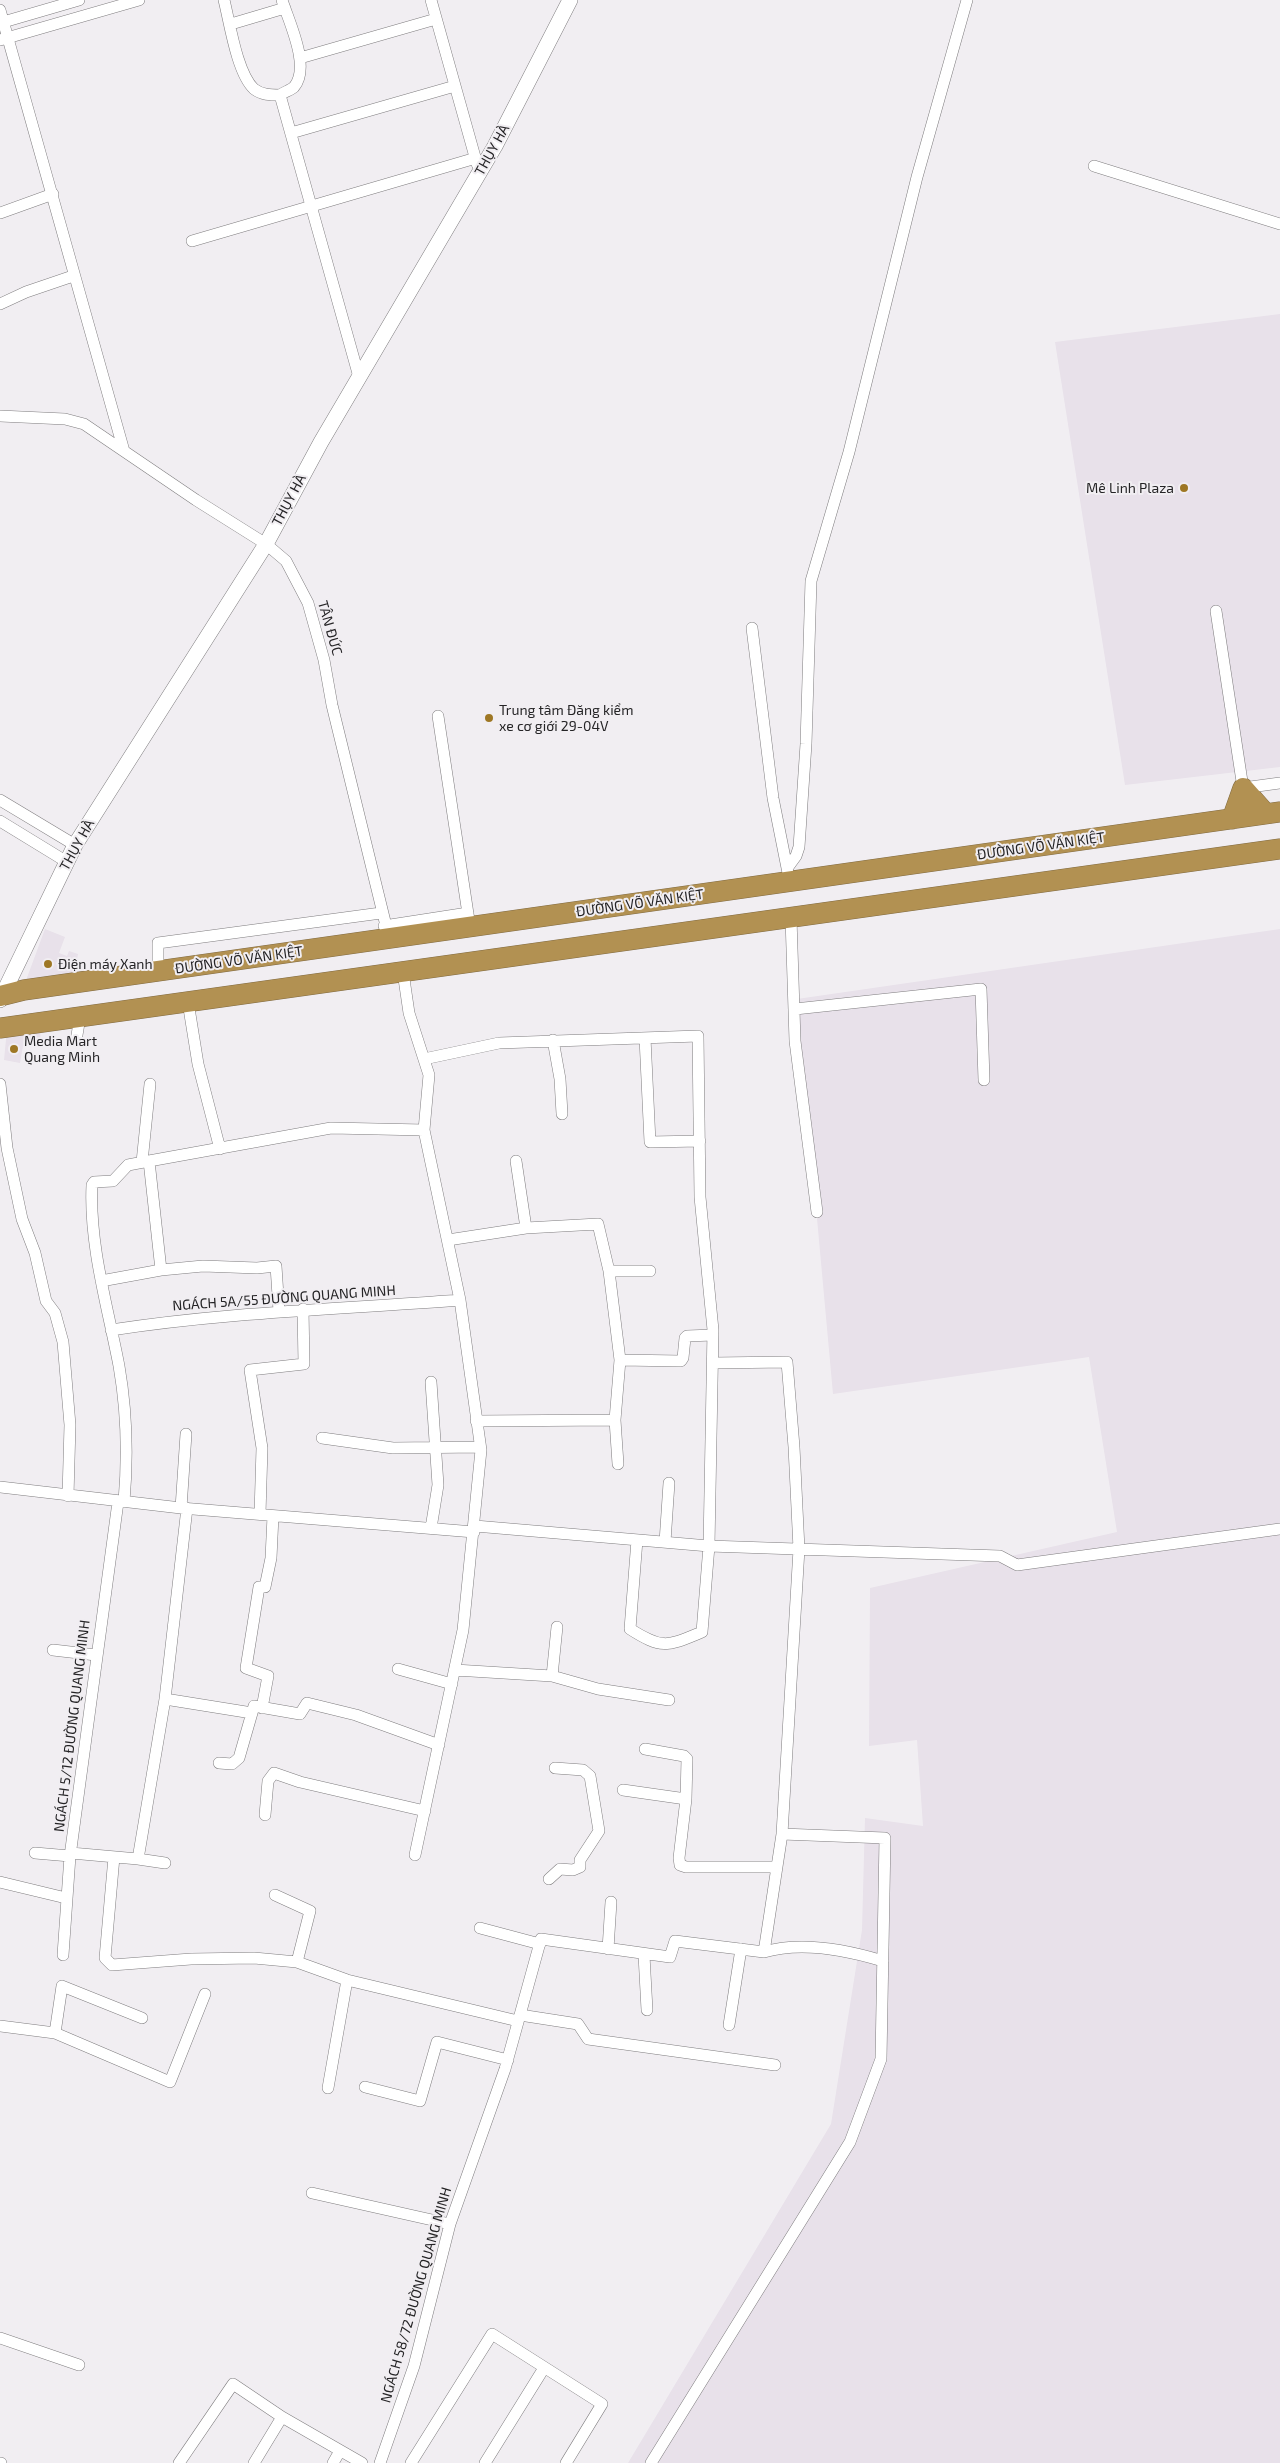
<!DOCTYPE html>
<meta charset="utf-8">
<style>
body{margin:0}
canvas{display:block;background:#f1eef2}
</style>
<canvas width="1280" height="2463"></canvas>
<script>
const c = document.querySelector('canvas').getContext('2d');
c.lineJoin = 'round';
function paint(path, color) {
  c.fillStyle = color;
  c.fill(path, 'evenodd');
}
function trace(path, color, width, dash) {
  c.strokeStyle = color;
  c.lineWidth = width;
  c.lineCap = dash ? 'butt' : 'round';
  c.setLineDash(dash || []);
  c.stroke(path);
}
function write(font, color, halo, rows, align = 'center') {
  c.font = font + ' "Exo 2",sans-serif';
  c.lineWidth = 4;
  c.setLineDash([]);
  c.textBaseline = 'middle';
  c.strokeStyle = halo;
  c.fillStyle = color;
  for (const [text, x, y, turn = 0] of rows) {
    c.save();
    c.translate(x, y);
    c.rotate((+turn || 0) * Math.PI / 180);
    c.textAlign = isNaN(turn) ? turn : align;
    if (halo) c.strokeText(text, 0, 0);
    c.fillText(text, 0, 0);
    c.restore();
  }
}
paint(new Path2D(`
 M1280,314V767L1125,785L1055,342Z
 M45,929L65,937L59,953L67,956L69,951L78,954L73,981L25,983Z
 M1280,929V2463H628L831,2124L862,1930L865,1818L923,1826L917,1740L869,1746L870,1588L1117,1532L1089,1357L833,1394L797,999Z
 M41,1024L40,1041L24,1040L20,1063L4,1060L7,1029Z`), '#e8e1ea');
const street = new Path2D(`
 M224,0C230,24 237,73 254,89C262,95 270,95 280,95L359,377
 M431,0L477,164
 M0,10L124,451
 M0,23L79,0
 M231,24L285,8
 M0,40L139,0
 M300,58L436,19
 M280,95C284,92 291,90 294,87C311,67 289,22 282,0
 M291,133L455,86
 M1094,166L1280,224
 M0,213L53,194
 M192,241L476,158
 M0,304L26,292L73,276
 M0,416L65,419L84,424L196,500L266,544L286,561L308,603L324,660L332,705L389,938
 M1216,611L1243,788L1280,783
 M752,628L773,798L788,873
 M438,716L470,927
 M0,800L75,845
 M0,821L67,862
 M788,867L796,856L799,847L806,744L811,581L849,452L917,177L967,0
 M791,918L795,1041L817,1212
 M384,926L468,913
 M158,971V943L381,913
 M403,972L409,1013L429,1075L424,1130L460,1300L481,1450L463,1630L415,1855
 M188,1002L198,1064L220,1149
 M795,1009L981,989L984,1080
 M645,1038L650,1142L700,1141
 M553,1040L560,1079L562,1114
 M76,1041L80,1017
 M424,1059L499,1043L698,1036L700,1197L713,1330L709,1546L702,1632C668,1646 663,1650 630,1629L637,1540
 M0,1084L7,1148L22,1219L35,1253L46,1301L55,1313L63,1342L70,1425L68,1496
 M149,1161L331,1128L424,1130
 M516,1161L526,1228
 M142,1162L150,1084
 M448,1240L526,1228L598,1224L609,1271L620,1360L615,1420L618,1464
 M161,1270L203,1266L257,1268L276,1266L279,1311
 M609,1271H650
 M101,1281L161,1270L149,1161L128,1165L113,1181L94,1182L92,1185C89,1245 108,1308 119,1366C127,1412 128,1456 124,1502
 M111,1330C227,1312 343,1309 460,1300
 M620,1360L681,1361L683,1358L685,1338L687,1336L713,1335
 M476,1421L615,1420
 M322,1438L393,1448L480,1447
 M0,1487L181,1508L474,1532
 M181,1508L186,1434
 M260,1514L262,1448L250,1370L304,1364L303,1309
 M475,1526L709,1546L1000,1556L1017,1565L1280,1529
 M431,1528L438,1485L431,1382
 M665,1542L669,1483
 M53,1650L96,1655
 M398,1669L452,1684
 M455,1670L552,1676L598,1689L669,1700
 M552,1676L557,1627
 M165,1699L252,1713
 M262,1708L268,1676L246,1668L259,1587H265L271,1558L273,1516
 M645,1749L684,1756L687,1759L686,1799L679,1858L680,1865L686,1867H776
 M219,1763L232,1764L239,1758L254,1706L300,1714L307,1703L356,1715L439,1745
 M623,1790L686,1799
 M265,1815L268,1781L274,1773L300,1782L425,1811
 M35,1853L70,1856
 M71,1853L138,1859
 M114,1857L105,1958L112,1965L191,1959L254,1958L297,1962L347,1980L518,2021
 M165,1863L138,1859L165,1699L187,1508
 M549,1879L560,1869L573,1870L580,1867V1860L599,1831L590,1776L583,1770L555,1768
 M0,1882L66,1898
 M275,1895L310,1911L297,1962
 M480,1928L540,1944
 M608,1949L611,1902
 M764,1952C801,1941 847,1950 883,1961
 M63,1955L70,1856L118,1502
 M644,1955L647,2010
 M520,2015L578,2024L588,2039L775,2065
 M729,2025L741,1949
 M0,2026L55,2033L170,2082L205,1994
 M55,2033L62,1986L142,2018
 M365,2087L420,2101L437,2042L508,2060
 M328,2088L347,1980
 M312,2193L450,2224
 M0,2338L79,2365
 M0,2463H1
 M179,2463L233,2384L282,2417L362,2463
 M254,2463L282,2417
 M333,2463L340,2451
 M380,2463L414,2366L450,2224L505,2069L541,1939L670,1957L675,1941L764,1952L782,1834L799,1549L794,1447L787,1362L713,1363
 M411,2463L492,2334L602,2404L566,2463
 M485,2463L544,2368
 M651,2463L850,2142L881,2059L885,1838L782,1834`);
const secondary = new Path2D(`
 M0,1000L75,845L266,544L321,442L495,146L570,0`);
const highway = new Path2D(`
 M1232,819L1243,788L1266,814
 M0,996L24,990L1280,812
 M0,1028L1280,849`);
trace(street, '#7f7d7f', 12);
trace(secondary, '#7f7d7f', 16);
trace(highway, '#816b43', 21);
trace(street, '#fff', 11);
trace(secondary, '#fff', 15);
trace(highway, '#b29152', 20);
for (const [x, y, r, color] of [
 [1184,488,5,"#9e7724"],
 [489,718,5,"#9e7724"],
 [48,964,5,"#9e7724"],
 [14,1049,5,"#9e7724"]
]) {
  const dot = new Path2D();
  dot.arc(x, y, r, 0, 2 * Math.PI);
  c.fillStyle = color;
  c.fill(dot);
  trace(dot, '#f1eef2', 2);
}
write('14px', '#252426', '#f1eef2', [
 ["THỤY HÀ",492,150,-61],
 ["THỤY HÀ",289,500,-62],
 ["TÂN ĐỨC",330,628,74],
 ["THỤY HÀ",77,845,-61],
 ["ĐƯỜNG VÕ VĂN KIỆT",1041,846,-8],
 ["ĐƯỜNG VÕ VĂN KIỆT",640,903,-8],
 ["ĐƯỜNG VÕ VĂN KIỆT",239,960,-8],
 ["NGÁCH 5A/55 ĐƯỜNG QUANG MINH",284,1298,-4],
 ["NGÁCH 5/12 ĐƯỜNG QUANG MINH",72,1726,-83],
 ["NGÁCH 58/72 ĐƯỜNG QUANG MINH",416,2295,-74]
]);
write('14px', '#252426', '#f1eef2', [
 ["Mê Linh Plaza",1174,488,"right"],
 ["Trung tâm Đăng kiểm",499,710],
 ["xe cơ giới 29-04V",499,726],
 ["Điện máy Xanh",58,964],
 ["Media Mart",24,1041],
 ["Quang Minh",24,1057]
], 'left');
</script>
